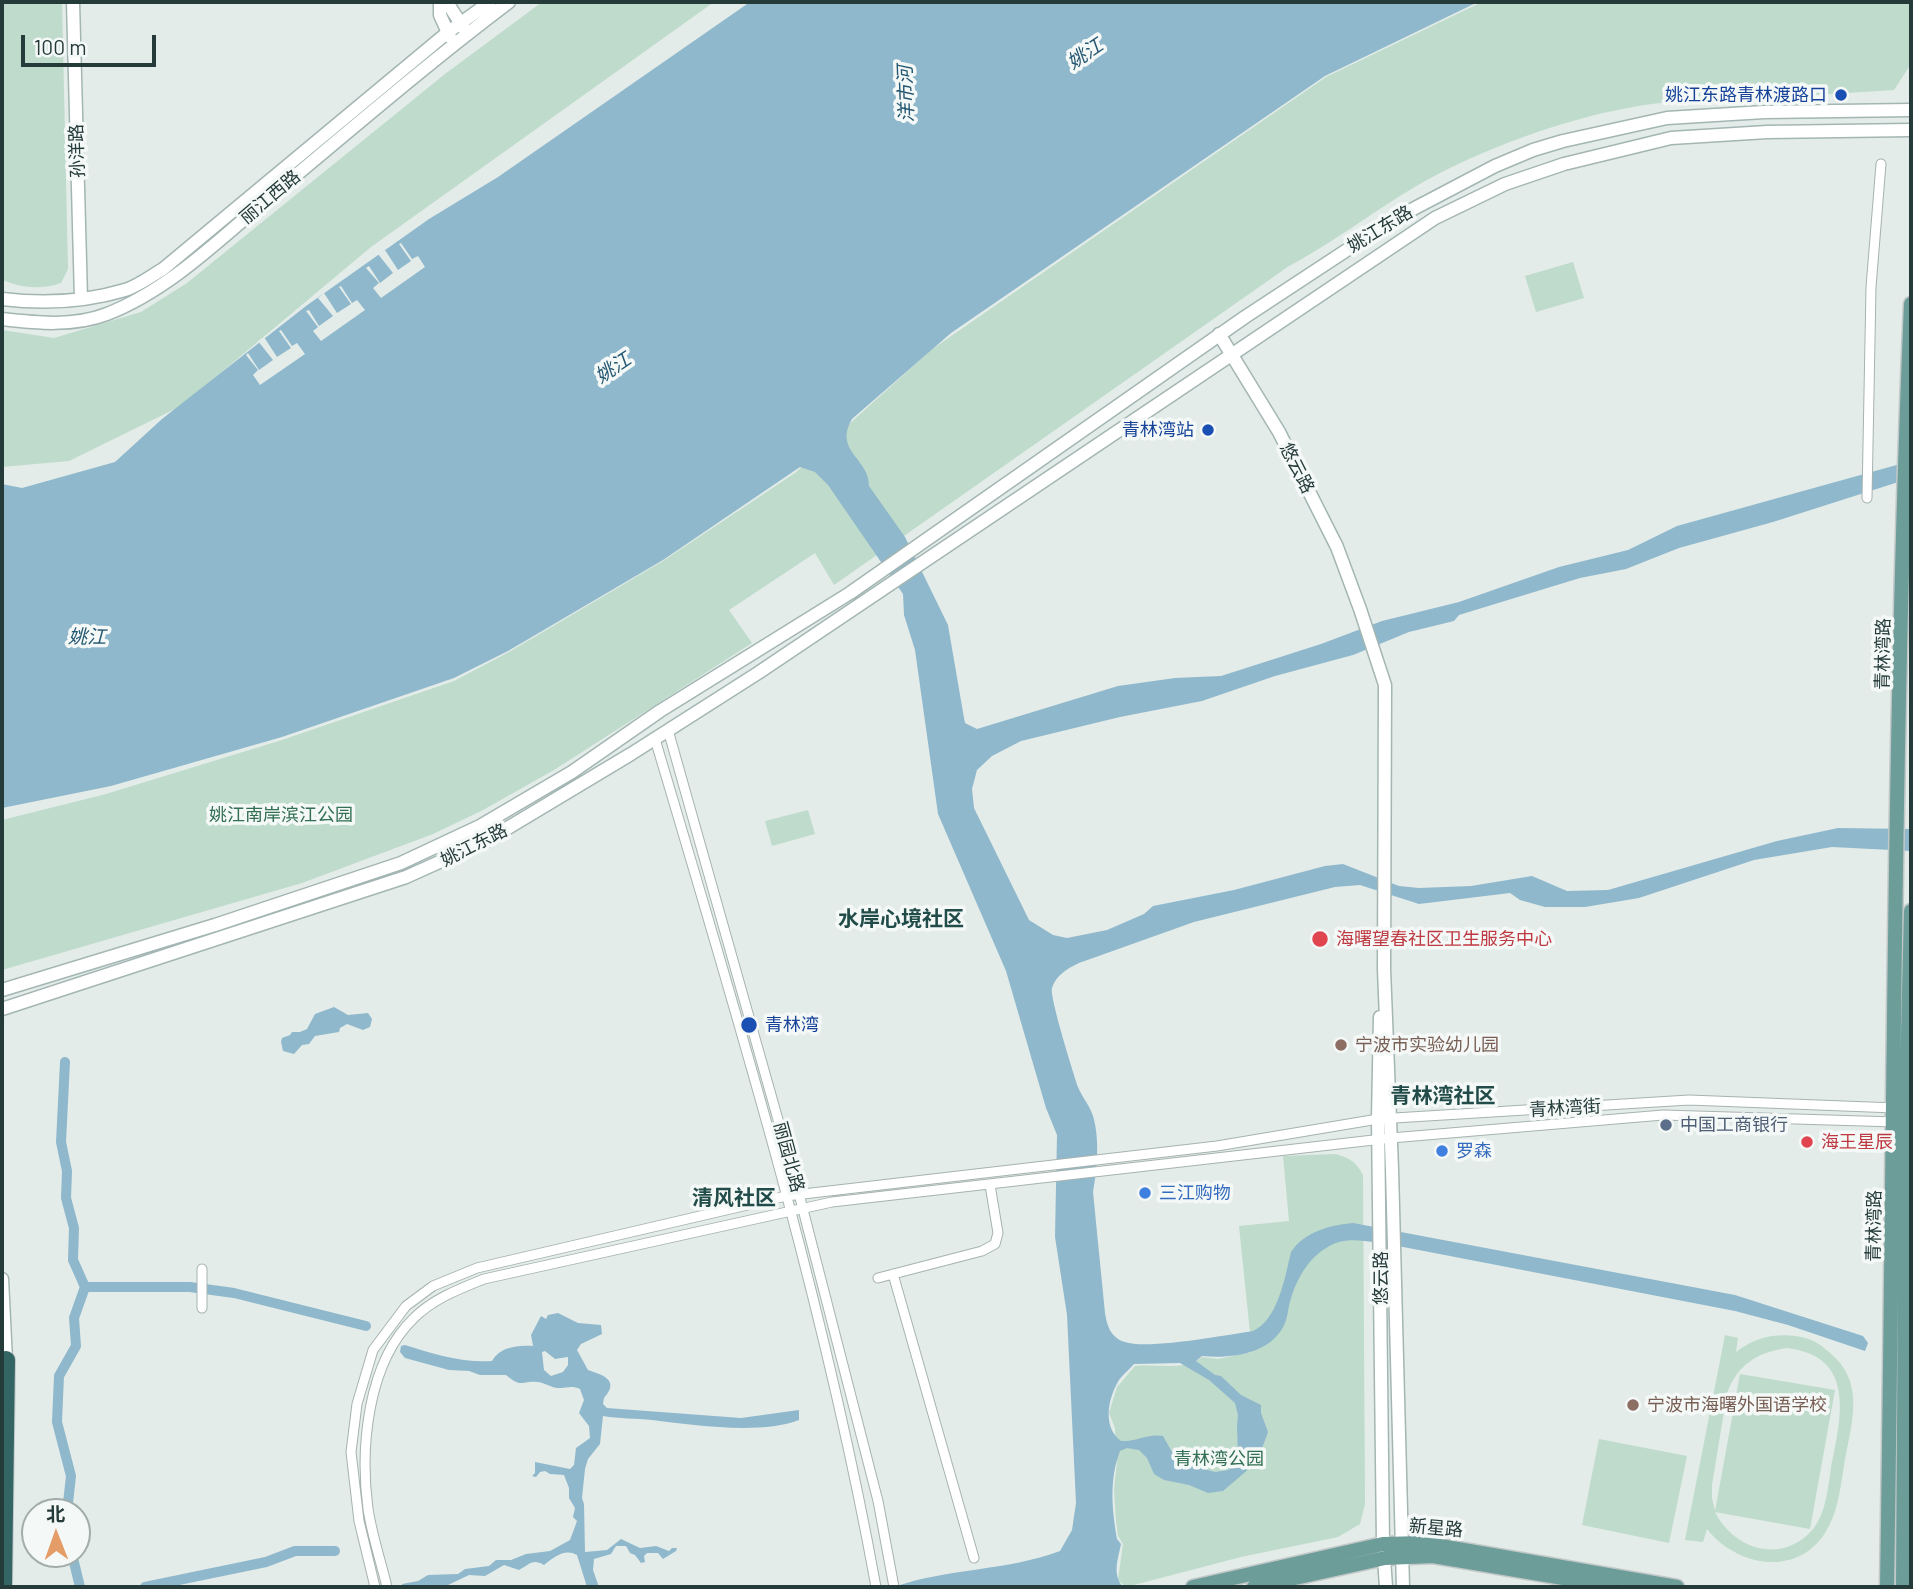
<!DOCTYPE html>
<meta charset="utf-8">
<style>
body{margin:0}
#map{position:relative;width:1913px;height:1589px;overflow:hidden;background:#e3ece9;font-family:Barlow,"Noto Sans SC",sans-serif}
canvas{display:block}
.frame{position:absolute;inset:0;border:4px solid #243b39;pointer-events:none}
.north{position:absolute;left:21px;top:1498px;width:70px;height:70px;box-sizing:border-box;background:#f4f8f7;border:2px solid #a1acab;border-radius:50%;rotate:359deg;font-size:19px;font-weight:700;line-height:28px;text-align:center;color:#243b39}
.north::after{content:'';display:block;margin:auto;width:24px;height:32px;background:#e59d68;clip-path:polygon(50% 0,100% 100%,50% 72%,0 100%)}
.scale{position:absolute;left:21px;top:35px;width:135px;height:32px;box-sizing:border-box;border:4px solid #243b39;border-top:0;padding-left:9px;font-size:21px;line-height:24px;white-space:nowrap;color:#243b39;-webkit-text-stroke:5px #f4f8f7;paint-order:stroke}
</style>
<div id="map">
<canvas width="1913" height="1589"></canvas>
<div class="frame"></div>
<div class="north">北</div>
<div class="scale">100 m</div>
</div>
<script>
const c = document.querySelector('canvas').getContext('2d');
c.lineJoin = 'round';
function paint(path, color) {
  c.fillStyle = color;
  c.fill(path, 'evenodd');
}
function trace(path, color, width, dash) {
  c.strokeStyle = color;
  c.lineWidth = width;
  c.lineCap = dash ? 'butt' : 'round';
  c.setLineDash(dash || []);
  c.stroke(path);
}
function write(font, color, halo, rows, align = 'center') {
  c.font = font + ' Barlow,"Noto Sans SC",sans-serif';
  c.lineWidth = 7;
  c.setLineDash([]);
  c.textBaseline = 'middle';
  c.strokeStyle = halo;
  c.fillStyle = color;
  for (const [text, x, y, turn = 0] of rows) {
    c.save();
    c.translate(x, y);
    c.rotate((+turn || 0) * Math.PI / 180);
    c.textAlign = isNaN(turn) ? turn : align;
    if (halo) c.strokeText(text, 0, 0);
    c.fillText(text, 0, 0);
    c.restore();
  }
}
paint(new Path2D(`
 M2,2H62L68,269L61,283C41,290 22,288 2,280Z
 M542,2H714L371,247L181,406L69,461L2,467V330L54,338L141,312L187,283L445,74Z
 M1482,2H1911L1909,67L1894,90C1846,93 1799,96 1751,98C1721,100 1690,99 1660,103C1587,112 1514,137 1448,169C1392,196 1344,237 1289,266L834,585L815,553L729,610L752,643L554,770L483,810L433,834L302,883L2,970V820L106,794L282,740L454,681L509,652L663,561L795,473L931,350L1326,77Z
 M1573,262L1584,298L1536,312L1525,276Z
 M808,810L815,834L772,846L765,821Z
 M1335,1154C1350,1158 1356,1162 1363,1175L1365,1504L1360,1524L1338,1537L1241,1557L1126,1587L1118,1580L1123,1544L1118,1536L1116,1521L1114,1489L1117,1462L1115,1428L1109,1413L1117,1387L1135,1366C1154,1364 1187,1371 1202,1357L1218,1359L1252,1352L1239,1226L1289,1221L1283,1156Z
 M1725,1335L1738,1338L1736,1352C1755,1337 1777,1332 1801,1337C1812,1339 1820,1344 1829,1352C1867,1383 1851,1424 1844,1466C1840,1489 1838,1513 1825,1533C1796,1578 1736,1566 1707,1529L1703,1542L1685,1540ZM1787,1348C1857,1356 1841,1419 1831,1468C1828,1488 1826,1513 1813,1529C1783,1565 1734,1550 1715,1512L1810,1529L1835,1390L1740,1374L1715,1511L1712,1498V1485L1727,1393C1738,1364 1758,1352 1787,1348Z
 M1599,1439L1687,1456L1669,1543L1582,1525Z`), '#bedbcb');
paint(new Path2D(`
 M750,2H1478L1325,76L951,333L852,419C833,451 870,459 869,486L905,537L948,625L964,718L965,723L977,729L1118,686L1175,678L1221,676L1321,644L1382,621L1459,602L1559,567L1628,550L1677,526L1911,461V478L1773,522L1679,548L1626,569L1580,578L1459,615L1454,621L1409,632L1353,655L1275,676L1202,701L1120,717L1021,741L992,756L977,770L972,789L974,808L1029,920L1053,935L1067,938L1107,930L1144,914L1153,906L1234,890L1325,866L1343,864L1399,886L1419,888L1471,886L1532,876L1567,891L1608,890L1777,841L1838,828L1911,829V851L1832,847L1754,860L1639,898L1585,907H1545L1520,900L1510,893L1419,904L1360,885L1335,887L1194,922L1079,963C1067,969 1056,975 1052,988C1049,996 1074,1075 1078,1087C1082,1097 1090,1106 1093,1116C1100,1139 1097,1170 1093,1192L1105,1313C1107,1326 1111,1338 1125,1342C1147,1350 1226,1335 1253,1331C1278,1320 1285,1277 1291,1252C1304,1232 1330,1225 1353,1223L1735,1295L1863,1336L1868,1343L1865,1351L1788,1325L1735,1311L1398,1246C1381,1244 1356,1237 1339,1242C1312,1251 1297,1276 1290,1302C1288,1308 1288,1316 1285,1323C1272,1354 1231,1359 1202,1356L1196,1361L1215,1375L1221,1376L1241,1395L1261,1405V1413L1268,1432L1257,1462L1223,1491L1208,1493L1189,1485L1164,1480L1154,1474L1147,1458L1139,1450L1127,1448L1120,1451C1109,1479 1112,1510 1117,1539L1121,1544C1118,1559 1112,1575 1123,1587L1061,1585L894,1587C948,1568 1007,1571 1060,1551L1072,1530L1076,1503L1067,1315L1055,1237L1057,1135L1046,1108L1006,971L938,814L915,650L904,615L903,594L828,485L815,472L800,467L663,560L508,651L454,678L282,737L111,786L2,808V484L22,488L115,462L162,419L306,306L429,219L498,177ZM1180,1363L1209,1380L1235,1403L1238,1415L1237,1426L1238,1454L1236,1463L1228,1470L1215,1472L1204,1469L1172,1452L1163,1436C1148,1433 1136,1442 1121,1441C1102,1427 1108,1398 1119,1380C1123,1374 1130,1369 1134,1364Z
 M334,1007L348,1015L368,1013L372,1019L370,1027L363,1030L347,1024L340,1028L339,1032L315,1036L309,1044L302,1045L294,1054L283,1051L281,1042L282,1038L290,1035L292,1032H300L307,1029L315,1014Z
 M558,1313L578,1323L601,1325L602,1334L581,1344L577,1350L588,1370C603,1375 620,1380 604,1398L603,1404L607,1408L741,1418L799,1410V1420C761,1435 692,1425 652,1420C636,1418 619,1419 603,1416L600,1444L588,1459L585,1469L582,1498L584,1504L585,1552L607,1550L621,1539L640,1548L656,1546L669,1551L672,1548H677L676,1551L663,1559L658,1553H647L644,1556L645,1562L641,1563L635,1555L630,1553L626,1546H616L611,1554L594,1559L593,1570L599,1587H587L577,1555C565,1548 554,1557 544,1565C532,1558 529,1565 519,1570L504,1565L485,1576L469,1575L448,1585L403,1587L402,1584L418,1581L428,1575L458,1574L465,1569L489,1566L496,1560H511L526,1554L550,1551L570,1540L577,1521L573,1517L575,1508L569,1498V1488L564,1475L550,1474L545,1471L540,1472L536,1477L532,1476L535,1473V1462L570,1469L574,1465L576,1448L590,1438L589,1426L579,1413L584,1400L580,1389C572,1385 567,1388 558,1388C551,1388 544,1382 537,1382C521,1380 523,1389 506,1375H480L469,1371L449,1370L405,1358L400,1352L401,1346L405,1345C433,1354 463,1363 492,1361C500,1347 517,1345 533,1346L531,1335L541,1316L546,1319L548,1315ZM545,1351L555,1359L568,1357V1365L563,1372L551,1376L544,1370L542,1352Z`), '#90b8cc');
paint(new Path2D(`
 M401,243L412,259L418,256L425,267L381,298L373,288L379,283L366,268L369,266L380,283L393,273L378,254L385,250L398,270L411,261L399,244Z
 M341,286L352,303L357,300L365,310L321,341L313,331L318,327L306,311L309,310L319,326L333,316L318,298L324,293L337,313L351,304L339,287Z
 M281,330L292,346L297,343L305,354L260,385L253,375L258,370L246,355L248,353L259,370L273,360L258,341L264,337L277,357L291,348L279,331Z`), '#e3ece9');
trace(new Path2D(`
 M65,1062L61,1142L67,1171L66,1198L74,1228L73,1260L85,1287L74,1318L76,1346L59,1376L57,1422L71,1476L67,1512
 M85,1287H190L234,1293L366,1326
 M72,1554L80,1587
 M145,1587L266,1562L295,1551H335`), '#90b8cc', 10);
const street = new Path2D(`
 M1867,498L1871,287L1881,164
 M668,730L799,1194L878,1501L894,1587
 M655,739C738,1019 824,1300 876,1587
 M893,1274L974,1558
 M878,1278L982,1251L995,1244L998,1233L990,1185
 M202,1308V1269
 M375,1587L359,1521L351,1452L357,1404L373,1350L406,1306L433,1286L477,1268L786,1196L1217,1146L1378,1119L1689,1100L1895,1108
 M387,1587C381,1562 372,1535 368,1509C360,1448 367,1363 414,1318C433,1299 459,1289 484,1279L832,1202L1391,1138L1663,1115L1896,1122`);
const secondary = new Path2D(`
 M73,2L81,299
 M440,2V15L450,37
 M449,2L450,7L465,30
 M2,299C43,304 85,302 125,290C138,286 151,276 163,269L447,33L490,2
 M2,319C37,323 73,327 107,314C169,290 220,239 270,197C349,131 427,64 509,2
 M1219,334L1279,432L1337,547L1360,609L1385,685L1384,969L1392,1169L1403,1587
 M2,990L215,925L401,863L480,826L572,772L660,711L850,593L1245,317L1394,219L1495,166L1533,150L1563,141L1667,118L1764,112L1911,110
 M2,1009L406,877L486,841L631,754L758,673L1435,218L1505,184L1564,164L1671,138L1767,132L1911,130
 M1380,1017L1378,1119L1383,1544L1386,1587
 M2,1279L6,1360`);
const primary = new Path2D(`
 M1193,1587L1383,1544L1423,1543L1677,1587
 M1254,1587L1385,1558L1433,1556L1616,1587
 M1887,1587C1894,1160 1893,731 1911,304
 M1903,1587L1906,1117L1911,911`);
const highway = new Path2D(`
 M3,1587L6,1360`);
trace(street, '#a6b3b1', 11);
trace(secondary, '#a3b6b3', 15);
trace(primary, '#c2c8c8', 17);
trace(highway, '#c2c8c8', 20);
trace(street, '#fff', 9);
trace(secondary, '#fff', 12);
trace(primary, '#6c9d99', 14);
trace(highway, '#336564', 18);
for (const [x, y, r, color] of [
 [1841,95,7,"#1a4fb4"],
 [1208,430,7,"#1a4fb4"],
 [1320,939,9,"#e0444e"],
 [749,1025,9,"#1a4fb4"],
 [1341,1045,7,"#8d6e63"],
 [1666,1125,7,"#5c6f8a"],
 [1807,1142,7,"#e0444e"],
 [1442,1151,7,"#3f7fe0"],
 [1145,1193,7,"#3f7fe0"],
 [1633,1405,7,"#8d6e63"]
]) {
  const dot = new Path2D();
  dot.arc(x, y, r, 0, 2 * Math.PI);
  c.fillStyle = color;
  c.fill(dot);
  trace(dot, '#f4f8f7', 2.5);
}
write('18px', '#164399', '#f4f8f7', [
 ["姚江东路青林渡路口",1827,95],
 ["青林湾站",1194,430],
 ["青林湾",765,1025,"left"]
], 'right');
write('18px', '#243b39', '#f4f8f7', [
 ["孙洋路",77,151,-92],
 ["丽江西路",270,197,-40],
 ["姚江东路",1380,229,-31],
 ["悠云路",1297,468,63],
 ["青林湾路",1883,654,-89],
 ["姚江东路",474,845,-27],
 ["青林湾街",1565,1108,-3],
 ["丽园北路",789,1157,75],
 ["青林湾路",1874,1226,-89],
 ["悠云路",1381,1278,-90],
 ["新星路",1436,1528,5]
]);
write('18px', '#326f54', '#f4f8f7', [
 ["姚江南岸滨江公园",281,815],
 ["青林湾公园",1219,1459]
]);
write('18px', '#be3a42', '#f4f8f7', [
 ["海曙望春社区卫生服务中心",1336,939],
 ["海王星辰",1821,1142]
], 'left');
write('18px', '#785e54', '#f4f8f7', [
 ["宁波市实验幼儿园",1355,1045],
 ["宁波市海曙外国语学校",1647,1405]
], 'left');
write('18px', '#4e5e75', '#f4f8f7', [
 ["中国工商银行",1680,1125]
], 'left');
write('18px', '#366cbe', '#f4f8f7', [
 ["罗森",1456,1151],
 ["三江购物",1159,1193]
], 'left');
write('italic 19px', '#245772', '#f4f8f7', [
 ["姚江",1085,54,-34],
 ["洋市河",906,94,-92],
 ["姚江",613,368,-34],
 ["姚江",87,637,1]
]);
write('bold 21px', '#224c49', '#f4f8f7', [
 ["水岸心境社区",901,919],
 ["青林湾社区",1443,1096],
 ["清风社区",734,1198]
]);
</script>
